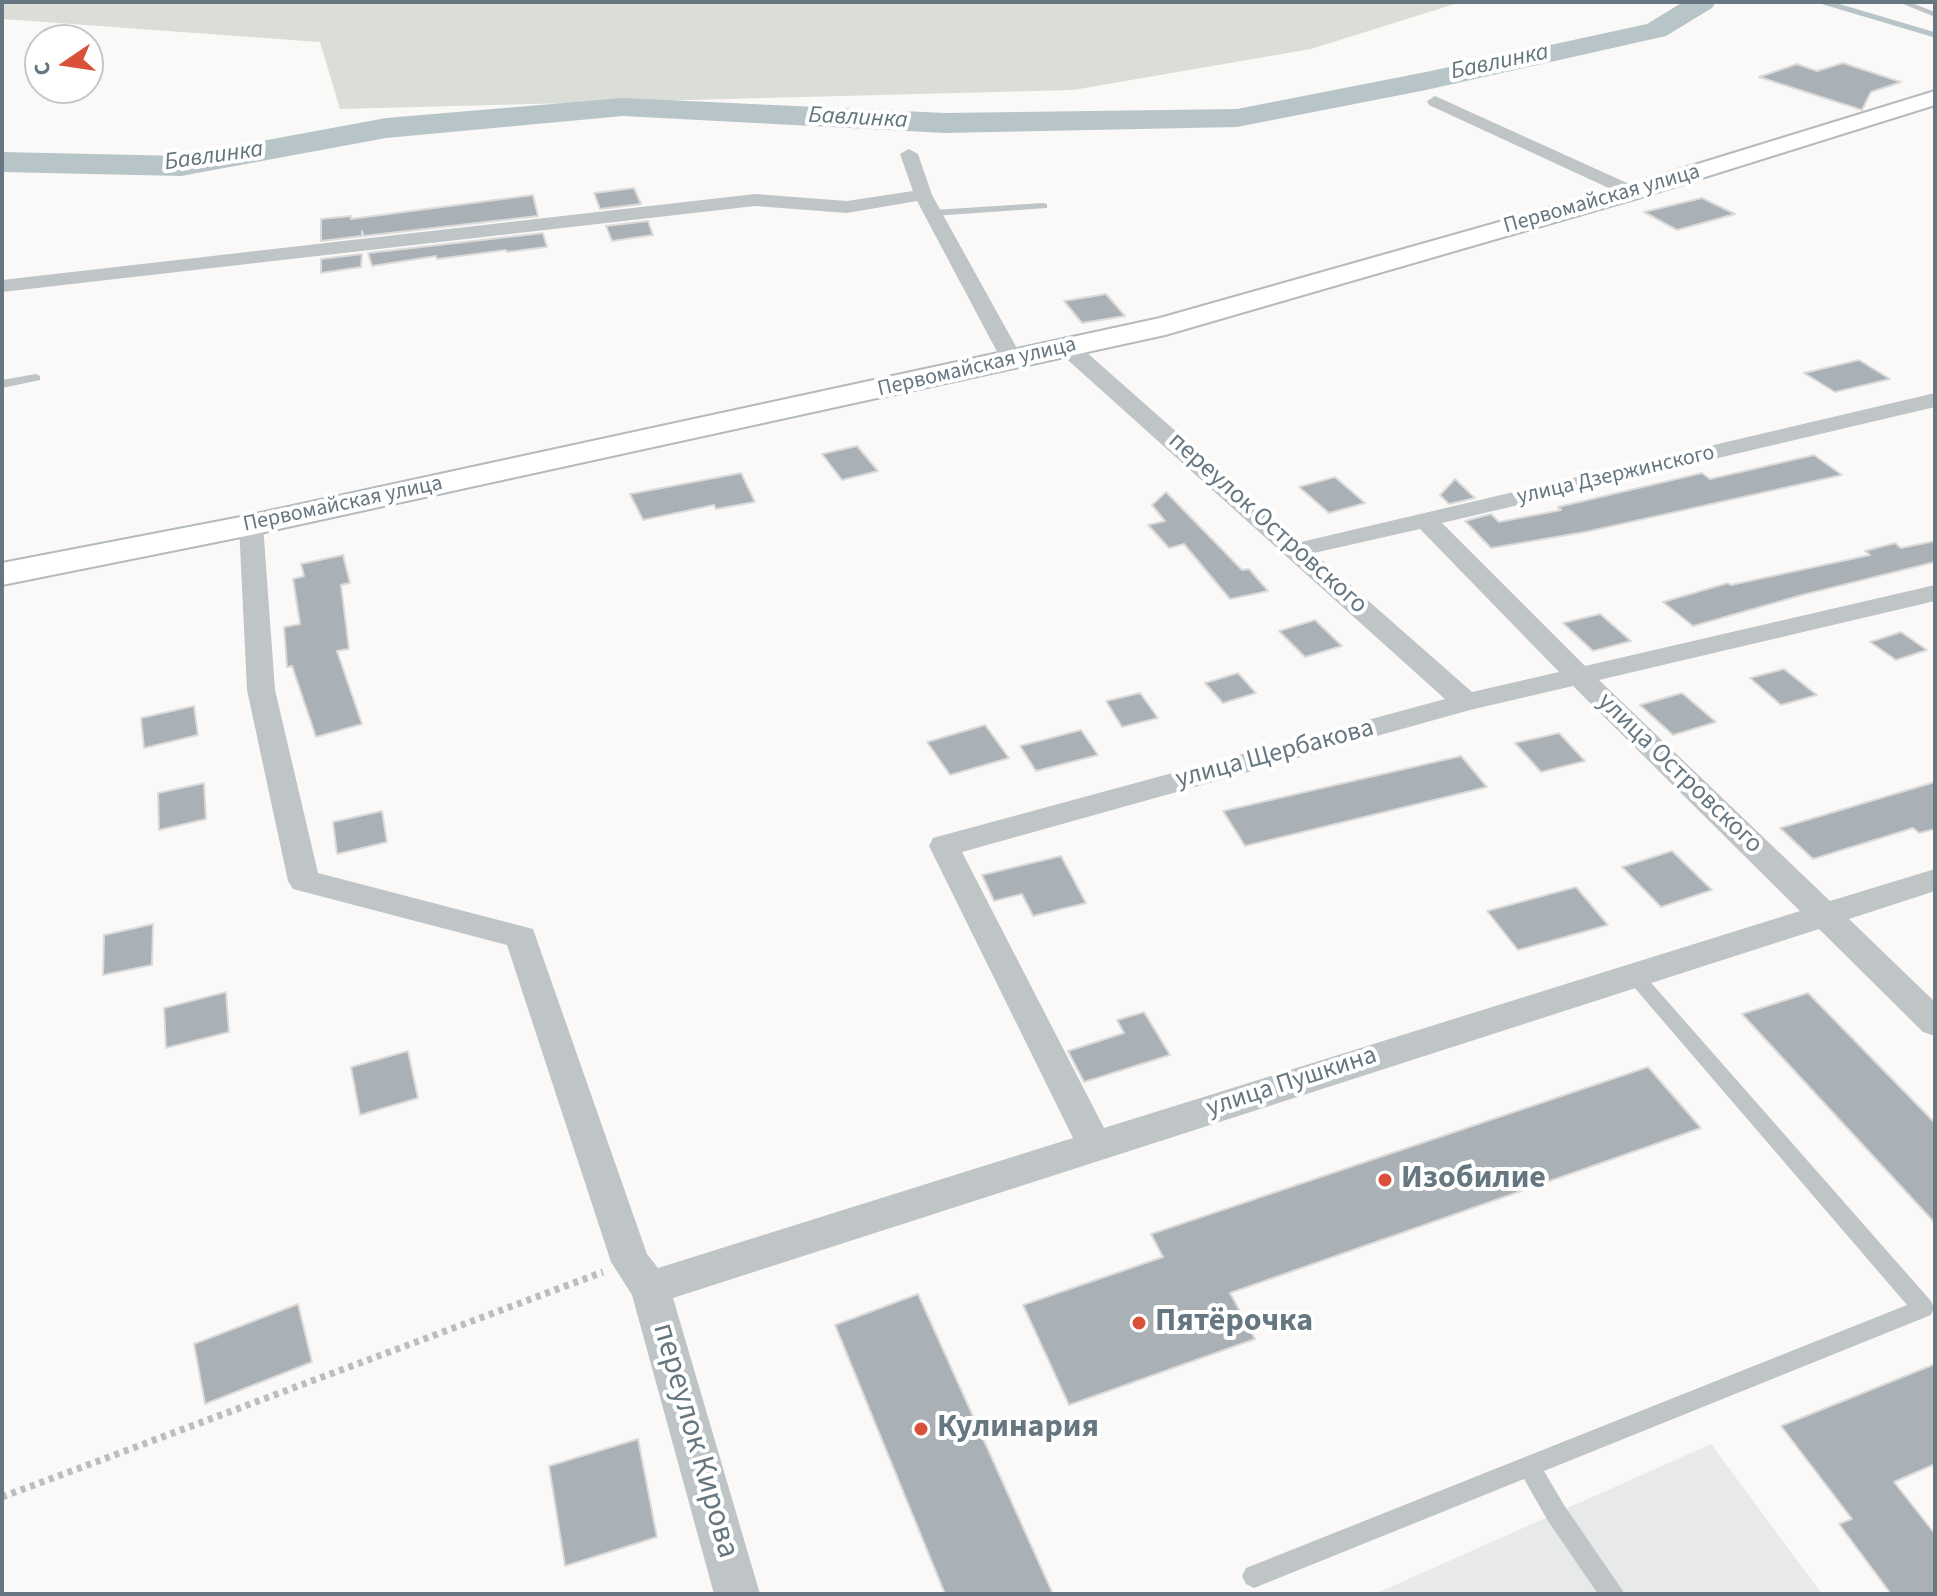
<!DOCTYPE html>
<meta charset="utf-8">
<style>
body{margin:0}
#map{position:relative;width:1937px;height:1596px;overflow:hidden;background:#faf9f8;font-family:"Source Sans 3",sans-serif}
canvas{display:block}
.frame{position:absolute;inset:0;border:4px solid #667781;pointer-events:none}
.north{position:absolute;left:24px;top:24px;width:80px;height:80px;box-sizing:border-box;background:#fff;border:2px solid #c2c9cd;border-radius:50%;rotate:257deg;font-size:22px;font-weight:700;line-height:32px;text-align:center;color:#667781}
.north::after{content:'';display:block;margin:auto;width:28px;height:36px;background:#d95139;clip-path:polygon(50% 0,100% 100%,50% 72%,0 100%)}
</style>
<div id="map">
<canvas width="1937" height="1596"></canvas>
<div class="frame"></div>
<div class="north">С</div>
</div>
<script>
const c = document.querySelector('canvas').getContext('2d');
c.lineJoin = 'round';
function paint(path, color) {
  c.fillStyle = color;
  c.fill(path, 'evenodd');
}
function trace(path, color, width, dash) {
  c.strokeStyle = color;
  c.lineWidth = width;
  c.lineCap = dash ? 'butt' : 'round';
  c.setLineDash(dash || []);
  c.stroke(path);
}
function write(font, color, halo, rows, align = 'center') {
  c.font = font + ' "Source Sans 3",sans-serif';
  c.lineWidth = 8;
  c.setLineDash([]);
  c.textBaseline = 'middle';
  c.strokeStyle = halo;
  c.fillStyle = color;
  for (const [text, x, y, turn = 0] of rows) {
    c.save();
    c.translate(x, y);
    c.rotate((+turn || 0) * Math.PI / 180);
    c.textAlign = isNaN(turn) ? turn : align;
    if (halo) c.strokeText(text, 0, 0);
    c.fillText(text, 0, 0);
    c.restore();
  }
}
paint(new Path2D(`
 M1711,1444L1822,1594H1375Z`), '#e8e9e9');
paint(new Path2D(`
 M2,2H1461L1311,49L1073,90L340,109L320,42L2,19Z`), '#daded7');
trace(new Path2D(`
 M1824,2L1935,35`), '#b8c5c8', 5);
paint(new Path2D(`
 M1683,2H1716L1712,8L1666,36L1426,90L1237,127L945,133L623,116L386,138L181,176L2,172V152L181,156L386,118L623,98L945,113L1237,109L1426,72L1647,24Z`), '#b8c5c8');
const building = new Path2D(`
 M1843,63L1901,82L1871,92L1862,110L1759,77L1797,64L1817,71Z
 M634,188L641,204L600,209L594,193Z
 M533,195L538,216L364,236L362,231V236L321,241V219L351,216V219Z
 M1702,198L1735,214L1677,230L1644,212Z
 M648,221L653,235L612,241L606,226Z
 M543,233L547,247L507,252L506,250L437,259L436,256L372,266L368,253Z
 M362,254L361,267L321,273V259Z
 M1106,294L1125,316L1082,323L1064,301Z
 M1859,360L1890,379L1835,392L1804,373Z
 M857,446L878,471L842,480L822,454Z
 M1814,455L1842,475L1585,532L1491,548L1465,521L1491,514L1499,522L1561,510L1558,507L1702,473L1710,479Z
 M741,473L755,502L716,509L714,505L643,520L630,494Z
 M1335,477L1365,503L1329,513L1299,487Z
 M1455,479L1475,498L1449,504L1440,495Z
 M1166,492L1242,570L1249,569L1268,591L1230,599L1184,544L1169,548L1148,525L1165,521L1152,505Z
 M1935,541V562L1802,595L1693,626L1663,602L1728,583L1731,585L1870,555L1865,551L1895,543L1901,548Z
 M343,555L350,583L341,585L349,649L337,651L362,724L316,737L292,666L287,667L284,627L300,624L293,579L304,576L301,564Z
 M1600,614L1631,641L1593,651L1563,623Z
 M1315,620L1342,646L1305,657L1279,631Z
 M1901,632L1927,650L1896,660L1870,642Z
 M1784,669L1817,695L1781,705L1750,678Z
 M1238,673L1256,693L1223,703L1205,683Z
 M1140,693L1158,718L1122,727L1106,701Z
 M1682,693L1716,722L1673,735L1640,705Z
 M194,706L198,735L144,748L141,718Z
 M985,725L1009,758L950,775L927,742Z
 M1081,730L1098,755L1036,771L1020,746Z
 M1559,733L1585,761L1541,772L1515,743Z
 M1461,756L1487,787L1245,846L1223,811Z
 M1935,782V829L1919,833L1913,828L1813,859L1780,828Z
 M204,783L206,819L159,830L158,793Z
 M382,811L387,842L337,854L333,822Z
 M1672,851L1712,890L1661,907L1622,867Z
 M1061,856L1086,903L1033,916L1022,894L994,901L982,875Z
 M1576,887L1608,925L1518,950L1487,911Z
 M153,924L152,965L103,975L104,935Z
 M226,992L229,1032L166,1048L164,1008Z
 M1808,993L1935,1123V1223L1742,1014Z
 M1144,1012L1170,1055L1084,1082L1068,1051L1124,1033L1117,1020Z
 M408,1051L418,1098L360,1115L351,1067Z
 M1648,1067L1701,1128L1230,1293L1255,1339L1069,1405L1023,1305L1163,1257L1151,1234Z
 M918,1294L1053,1594H945L835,1325Z
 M298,1304L312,1362L205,1404L194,1344Z
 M1935,1364V1464L1894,1482L1935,1534V1594H1891L1839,1524L1852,1519L1781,1426Z
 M638,1439L657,1537L565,1566L549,1466Z`);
paint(building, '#a9b1b7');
trace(building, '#dcdbda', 2);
const secondary = new Path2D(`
 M1935,91V105L1641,197L1165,335L251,535L2,585V563L251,515L1160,318L1623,187Z`);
trace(secondary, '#b4babe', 4);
trace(new Path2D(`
 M2,1497L603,1272`), '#babec0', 7, [5, 5]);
paint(new Path2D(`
 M1898,2H1909L1935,12V17Z
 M1043,203L1047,204V208L933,216L928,213L933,210Z
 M36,374L40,376V380L2,388V380Z
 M1633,967L1639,969L1931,1301L1934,1308L1931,1315L1544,1471L1564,1505L1625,1594H1598L1548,1521L1524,1479L1254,1588L1246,1584L1242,1576L1246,1568L1907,1305L1627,979L1624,974L1627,969Z`), '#bfc4c7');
paint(new Path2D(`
 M1435,96L1638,188L1641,192L1638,196H1626L1429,105L1427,101Z
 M909,149L918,154L932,195L1024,361L1021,366L1013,367L1002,361L917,201L847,213L755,206L2,292V280L755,194L847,201L913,191L900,154Z
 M1068,342L1076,343L1301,542L1935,393V407L1442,523L1585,666L1935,585V601L1599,680L1830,901L1935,869V891L1849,919L1935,1002V1036L1923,1032L1819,929L673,1298L760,1594H714L632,1295L611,1262L507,945L293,889L288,881L247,690L239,525L242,520H260L263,525L275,690L318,873L533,929L647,1254L658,1268L1073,1138L929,846L933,838L1445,699L1060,353L1057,348L1060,343ZM1420,529L1559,672L1472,692L1314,553ZM1573,686L1800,911L1104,1128L962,852L1470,710Z`), '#bfc4c7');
paint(secondary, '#fff');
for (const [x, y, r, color] of [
 [1385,1180,8,"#d95139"],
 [1139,1323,8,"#d95139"],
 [921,1429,8,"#d95139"]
]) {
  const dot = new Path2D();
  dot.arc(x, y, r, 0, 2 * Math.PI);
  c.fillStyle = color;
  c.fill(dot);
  trace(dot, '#fff', 3);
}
write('22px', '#667781', '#fff', [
 ["Первомайская улица",1602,200,-16],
 ["Первомайская улица",977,368,-13],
 ["улица Дзержинского",1616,476,-13],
 ["Первомайская улица",343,505,-12]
]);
write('italic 24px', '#61767a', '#fff', [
 ["Бавлинка",1500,63,-12],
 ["Бавлинка",858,119,3],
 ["Бавлинка",214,157,-8]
]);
write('26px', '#667781', '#fff', [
 ["переулок Островского",1267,524,42],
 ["улица Щербакова",1275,755,-15],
 ["улица Островского",1679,774,44],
 ["улица Пушкина",1292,1083,-18]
]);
write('bold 32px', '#667781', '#fff', [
 ["Изобилие",1401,1180],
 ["Пятёрочка",1155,1323],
 ["Кулинария",937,1429]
], 'left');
write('32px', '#667781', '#fff', [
 ["переулок Кирова",694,1441,74]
]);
</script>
